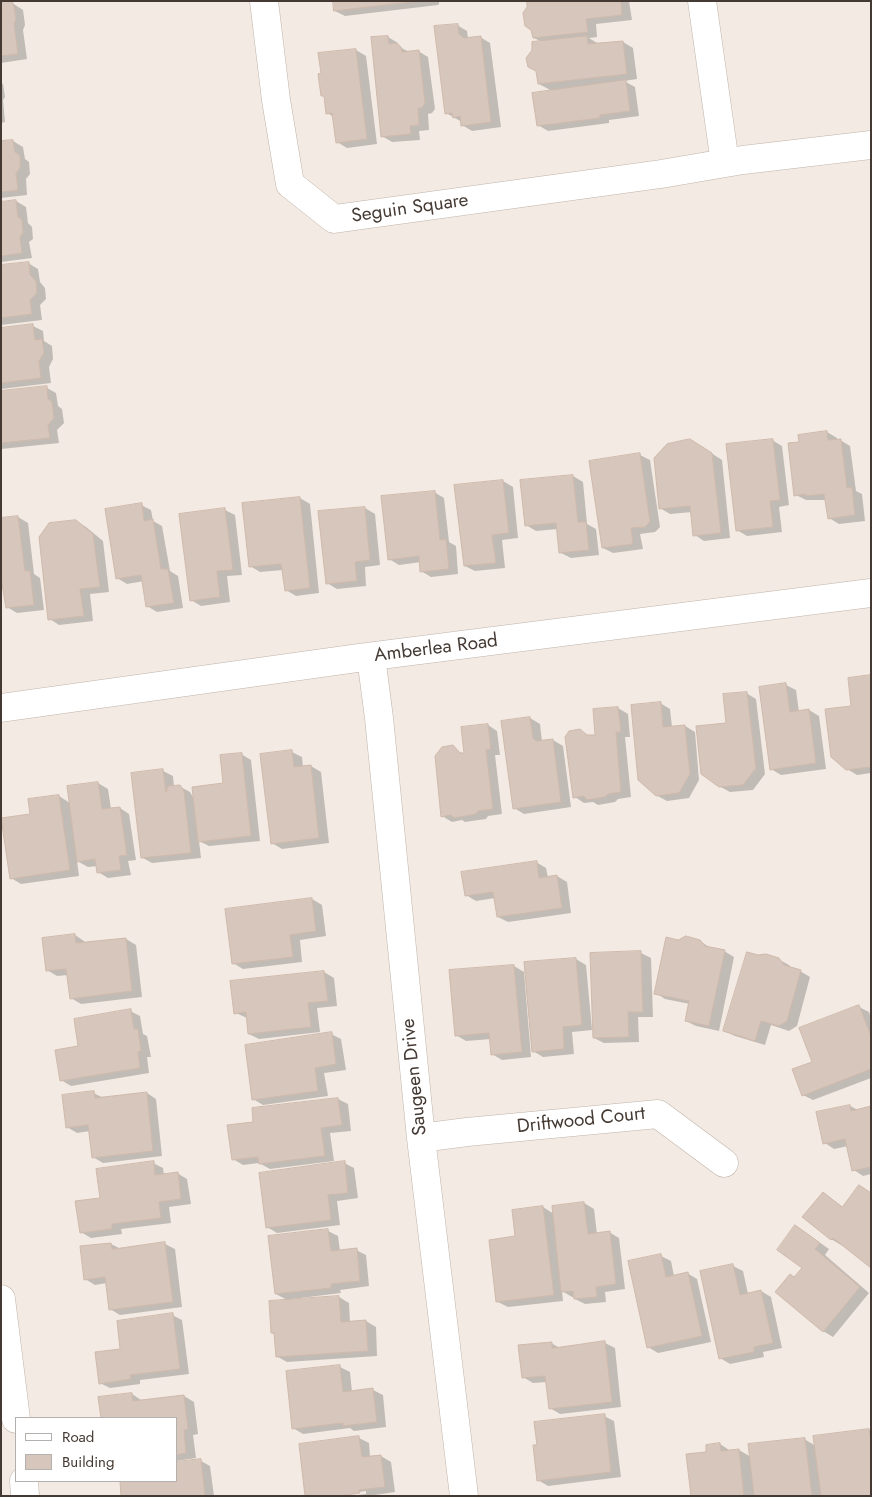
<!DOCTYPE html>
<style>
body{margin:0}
#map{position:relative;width:872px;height:1497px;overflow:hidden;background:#f2eae3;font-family:Jost,sans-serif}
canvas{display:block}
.frame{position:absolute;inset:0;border:2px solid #443a33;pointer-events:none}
.legend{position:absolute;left:15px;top:1417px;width:162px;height:65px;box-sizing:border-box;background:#fff;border:1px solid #b4b0ad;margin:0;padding:6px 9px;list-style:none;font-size:15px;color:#443a33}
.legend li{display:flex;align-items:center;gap:10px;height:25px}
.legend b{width:25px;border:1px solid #b4b0ad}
</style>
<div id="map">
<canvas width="872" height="1497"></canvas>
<div class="frame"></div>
<ul class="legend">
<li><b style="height:6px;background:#fff"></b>Road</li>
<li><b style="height:14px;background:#d7c6bb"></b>Building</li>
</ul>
</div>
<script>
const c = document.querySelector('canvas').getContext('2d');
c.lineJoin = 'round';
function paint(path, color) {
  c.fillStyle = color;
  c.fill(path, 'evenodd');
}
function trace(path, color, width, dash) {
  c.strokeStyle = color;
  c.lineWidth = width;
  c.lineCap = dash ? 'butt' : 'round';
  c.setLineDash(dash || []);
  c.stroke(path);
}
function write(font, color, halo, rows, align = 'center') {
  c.font = font + ' Jost,sans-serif';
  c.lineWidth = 4;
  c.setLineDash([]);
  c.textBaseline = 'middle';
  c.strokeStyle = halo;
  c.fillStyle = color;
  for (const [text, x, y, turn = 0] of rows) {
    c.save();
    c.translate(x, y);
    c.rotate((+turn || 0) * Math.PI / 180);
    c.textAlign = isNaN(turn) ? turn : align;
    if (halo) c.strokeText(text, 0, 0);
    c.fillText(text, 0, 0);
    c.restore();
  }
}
paint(new Path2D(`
 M9,1L23,10L25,25L23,30L27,59L1,63V2Z
 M334,1H439V4L438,5L345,16L335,11Z
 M528,1H629L632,20L596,24L597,37L589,38L597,43V45L623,42L633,48L637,79L624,81L635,87L639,116L609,120V123L548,131L538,125L552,91L539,84L542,42L534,38Z
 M457,25L467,31L468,38L480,37L490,43L501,127L472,131L462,125V122L446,113Z
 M388,37L398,43V46L409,52L418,51L428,57L435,109L432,113L428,114L429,130L419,131L420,140L392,142L382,136Z
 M356,50L366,56L377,144L347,148L337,142L334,117L327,113L326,97L322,95V74L320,54Z
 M1,83L3,84L5,97L3,100L5,122L1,123Z
 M13,141L23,147L25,159L29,162L30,174L26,179L27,195L1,198V143Z
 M16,201L26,207L28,223L32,227L33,239L29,242L32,258L1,262V203Z
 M28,263L38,269L40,282L45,288L46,299L40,305L42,320L1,325V266Z
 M33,326L43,331L44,341L52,346L53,359L49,367L51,383L1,389V330Z
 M47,388L56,393L58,406L62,409L64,423L57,430L59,443L1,449V392Z
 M827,432L837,438V440H840L850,446L856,491L862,494L865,521L839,524L829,518L826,500H806L796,495L801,443Z
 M772,440L782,446L789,505L779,507L782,532L747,536L737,530Z
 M700,446L722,460L730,538L704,541L695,535L692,512L670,514L660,508Z
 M640,455L650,460L660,527L655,532L640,534L643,549L613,553L603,548Z
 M573,476L583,482L587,524L596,529L599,555L571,558L561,553L558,529L536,531L526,525Z
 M503,481L513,487L518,538L502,540L505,568L475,571L465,566Z
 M434,492L444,498L449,542L456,546L458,574L431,577L421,571V562L399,565L389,559Z
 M300,498L310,504L319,593L296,596L286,590L283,570L260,572L250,566Z
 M141,505L151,510L153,521L162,526L170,571L178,576L183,608L157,612L147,606L144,581L127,584L117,578Z
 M365,508L375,514L380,565L365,567L366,586L337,589L327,583Z
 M225,510L235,515L242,575L227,576L230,602L201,606L191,600Z
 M18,517L28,523L34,574L40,578L44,610L17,613L7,607L4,583L1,584V519Z
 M76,521L86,527L103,541L109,592L90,594L93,621L59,625L50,619Z
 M871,676V773L857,775L847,769L853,707Z
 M786,685L796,690L799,712L809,710L819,716L826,769L781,775L771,769Z
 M746,693L756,699L765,774L753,790L730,792L719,786L727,724Z
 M660,703L670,709L672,727L685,726L695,732L699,780L689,798L667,801L656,795Z
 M618,708L628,714L630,737H625L631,797L618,799L615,802L598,805L593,802L584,803L575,797L580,731L590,736H596Z
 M530,718L540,724L542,742L553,740L563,746L571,807L524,814L514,808Z
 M488,725L497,731L500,755H495L502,814L488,816L486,819L465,822L462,820L452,822L442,816L452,747L466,756Z
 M292,752L302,757L303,767L311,766L321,772L329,843L282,849L272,843Z
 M241,754L251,760L260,841L209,846L199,841L201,858L152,863L143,858L163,771L173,776L174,787L179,786L190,792L194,799L224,784Z
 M98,783L108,789L111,809L120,808L129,814L136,860L128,861L131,875L108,878L98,872V866L88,867L77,861L79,876L21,884L11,878L32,815L59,796L70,803Z
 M536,862L546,868L548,878L557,876L567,882L571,913L508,922L498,917L495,898L476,901L466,895Z
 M312,899L322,905L326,936L300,940L302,962L243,969L233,963Z
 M75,935L84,941L85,944L126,939L136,945L142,997L81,1004L71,998L68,975L57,976L47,970Z
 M678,941H700L712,949L724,951L734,957L719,1031L696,1026L686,1021L690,1004L665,999L656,993Z
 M641,953L651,958L653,1017H638L639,1042L604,1043L594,1038Z
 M576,959L586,965L592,1030L572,1032L574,1054L543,1057L533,1051Z
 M778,959L789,965L791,968L800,971L810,977L797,1026L789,1031L771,1025L765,1045L735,1036L725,1031Z
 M514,966L524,972L531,1057L502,1060L492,1054L491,1039L466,1041L456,1035Z
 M324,972L334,978L337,1006L317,1008L320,1032L259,1039L249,1034L247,1018L236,1013Z
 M859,1007L869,1012L871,1018V1078L813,1100L803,1095L813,1063Z
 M130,1011L140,1016L143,1034L147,1036L151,1057H147L149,1073L71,1086L61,1080L80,1047Z
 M331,1034L341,1039L346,1070L324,1073L328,1096L263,1105L253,1099Z
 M93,1093L104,1098L147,1093L156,1099L162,1156L103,1163L93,1157L90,1131L77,1133L67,1127Z
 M338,1099L348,1104L351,1131L330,1133L334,1161L270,1169L259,1163L243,1165L233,1159L255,1123L253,1109Z
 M850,1106L858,1110L871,1107V1174L863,1176L854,1170L848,1146L834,1149L825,1143Z
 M153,1163L163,1168L164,1175L177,1173L187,1179L191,1204L169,1207L171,1223L121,1229L122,1234L91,1238L81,1232L101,1199Z
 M344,1163L354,1168L358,1198L337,1201L340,1225L277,1233L267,1227Z
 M860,1186L871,1193V1266L842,1244L841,1245L831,1239L823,1193L843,1207Z
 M584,1203L594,1209L597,1234L609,1232L619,1238L625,1289L605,1292L606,1302L585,1304L575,1299V1297H572L562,1291L563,1301L508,1307L498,1302L517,1238L543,1207L554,1214L553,1207Z
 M796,1226L829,1249L825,1255L869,1293L833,1337L823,1331L795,1278L804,1268Z
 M328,1231L338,1236L340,1251L356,1250L366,1255L369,1286L340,1290L341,1293L292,1299L293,1301L339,1297L349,1303L350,1322L366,1321L376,1327L377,1356L287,1362L278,1357L276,1335L272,1333L289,1301L276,1294Z
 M111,1244L121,1249L165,1244L175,1249L182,1307L120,1315L110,1309L107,1283L95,1285L85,1279Z
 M661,1256L671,1261L674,1276L687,1273L697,1279L711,1342L658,1353L648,1347Z
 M733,1266L743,1271L748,1294L761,1291L771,1297L782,1348L763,1352L764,1357L730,1364L720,1358Z
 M172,1315L182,1320L189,1374L140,1380V1384L110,1388L100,1383L122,1350Z
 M551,1343L560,1348L605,1343L615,1348L621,1407L560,1414L550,1408L547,1382L533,1383L523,1377Z
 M340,1367L350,1372L352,1392L373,1390L383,1395L386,1427L354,1431L350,1428L303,1434L293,1428Z
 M132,1394L141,1400L184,1396L194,1402L198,1434L193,1435L196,1458L176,1461V1418H102L100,1399Z
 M604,1416L614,1421L621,1477L548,1486L538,1480Z
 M869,1430L871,1431V1496H692L708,1453L720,1444L729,1450H739L751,1457L804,1439L816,1446Z
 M359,1438L369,1443L370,1457L381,1456L391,1462L395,1492L368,1496H350L366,1494V1491L330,1496Z
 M201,1461L210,1466L214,1496H123L121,1481H176Z`), '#0003');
const building = new Path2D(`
 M1,1H11L13,3L16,19L14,24L18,54L1,56Z
 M333,1H419L334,11Z
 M527,1H621L622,15L586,19L588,32L533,38L531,30L525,26L523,13L527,7Z
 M458,24L459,34L464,38L481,36L491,122L461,126L460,116L453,118L452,113L445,114L434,26Z
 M388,36L389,44L397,43L401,47L402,52L419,50L425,103L422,108H418L419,125L410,126L411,134L381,137L371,37Z
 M587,36L588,44L623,41L627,74L538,84L536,71L528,67L526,58L532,50V42Z
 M356,49L367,139L336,143L332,113L326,114L324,96H321L318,74L321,73L318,53Z
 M626,80L630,111L600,115V118L537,126L532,93Z
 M13,140L15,152L20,156V168L16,173L18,190L1,192V141Z
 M16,200L18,217L22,220L23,233L20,237L22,253L1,256V202Z
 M29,262L30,275L36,281L37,293L30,300L32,314L1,318V265Z
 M33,324L35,340L42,339L44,353L39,361L41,378L1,383V328Z
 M47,386L48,399L52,402L54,418L48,425L50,438L1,443V391Z
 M827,431L828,440L841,439L847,488L852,487L855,515L828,519L824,494L806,496V494L794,496L788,443L799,442L798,435Z
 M690,439L712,453L721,533L693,536L690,506L659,509L654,458L667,444Z
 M773,439L780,500L770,501L773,527L736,531L726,444Z
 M640,453L650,522L645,527L631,528L633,544L602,548L589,461Z
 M573,475L578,522H586L589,550L559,553L556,523L525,526L520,480Z
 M503,480L509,533L492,535L496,563L464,566L454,485Z
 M435,491L440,540L446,539L449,569L420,572L419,556L388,560L381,496Z
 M300,497L310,588L285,591L281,564L249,567L242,503Z
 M142,503L144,521L153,519L161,569H168L174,603L146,607L141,575L116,579L105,509Z
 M365,507L370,560L355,562L357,581L326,584L318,511Z
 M225,508L233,570L217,571L220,597L190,601L179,514Z
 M18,516L25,571H30L34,605L6,608L1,578V518Z
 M76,520L93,534L100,587L80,589L84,616L48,620L39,537L49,523Z
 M871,675V767L846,770L831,757L825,709L851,706L848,678Z
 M786,683L790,712L809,709L816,763L770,770L759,687Z
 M747,692L756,768L743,785L719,787L701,774L696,726L726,723L723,694Z
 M661,702L663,727L685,725L690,774L679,793L656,796L638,780L631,705Z
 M618,707L621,732H616L621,792L608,794L605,797L587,800L584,796L573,798L565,737L569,731L580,729L587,735H595L593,709Z
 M530,717L533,738L536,741L553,739L561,802L513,809L501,721Z
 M488,724L491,749L486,750L493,809L478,811L476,814L454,818L451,815L441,817L435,756L442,747L453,745L460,753H464L461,727Z
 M292,750L294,767L311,765L319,838L271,844L260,754Z
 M242,753L251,836L198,842L192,787L223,783L220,755Z
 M163,769L166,792L168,786L180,785L184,791L191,853L141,858L131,773Z
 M98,782L102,809L120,807L127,855L119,856L121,870L97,873L95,859L77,862L67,786Z
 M59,795L70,870L10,879L1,818L30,814L28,799Z
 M537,861L539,878L557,875L562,908L497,917L493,892L465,896L461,872Z
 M312,898L316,931L290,935L293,957L232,964L225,909Z
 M75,934L76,943L126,938L132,991L70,999L66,969L46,971L42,938Z
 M686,936L700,940L705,946L725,950L709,1026L685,1021L689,1001L654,994L666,937L678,940Z
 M641,951L643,1012H628L629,1037L593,1038L590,953Z
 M747,952L758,955L766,954L779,958L784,965L801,970L787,1021L779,1026L761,1021L755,1041L723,1031Z
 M576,958L582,1025L563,1027L564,1049L532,1052L524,962Z
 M514,965L522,1052L491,1055L489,1033L455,1036L449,970Z
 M324,971L328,1001L308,1003L311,1027L248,1034L246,1012L234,1014L230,981Z
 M859,1005L871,1036V1069L802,1096L792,1069L812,1062L799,1028Z
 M131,1009L134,1029H138L141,1051L138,1052L140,1068L60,1081L55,1050L78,1046L74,1019Z
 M332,1032L336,1064L315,1068L318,1091L252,1100L245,1045Z
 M94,1091L95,1098L147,1092L153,1151L92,1158L88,1125L66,1128L62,1095Z
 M338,1098L342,1125L321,1128L325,1156L259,1164L258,1157L232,1160L227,1125L253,1122L252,1108Z
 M850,1105L851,1111L871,1106V1167L852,1171L845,1139L823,1144L816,1112Z
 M154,1161L155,1175L178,1172L181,1199L159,1202L161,1218L112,1224V1229L80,1233L75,1201L100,1198L96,1169Z
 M345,1161L348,1193L328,1195L331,1220L266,1228L259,1173Z
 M859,1185L871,1193V1268L833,1238L831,1240L802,1217L823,1192L842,1207Z
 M584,1202L588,1234L610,1231L616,1284L596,1287L597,1297L574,1299L573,1291L561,1292L552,1206Z
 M543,1206L554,1295L496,1302L489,1240L515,1236L512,1210Z
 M795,1225L820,1243L815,1249L860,1287L823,1332L775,1292L790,1274L794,1277L802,1268L777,1250Z
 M328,1229L331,1251L357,1248L360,1281L331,1284V1288L275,1294L268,1236Z
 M165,1242L173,1302L109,1310L105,1277L84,1280L80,1246L111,1243L112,1249Z
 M661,1254L666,1277L688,1272L702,1336L647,1348L628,1261Z
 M733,1264L740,1295L761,1290L773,1343L754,1347V1352L719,1359L700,1271Z
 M339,1296L341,1322L366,1320L368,1351L276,1357L274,1333H271L269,1301Z
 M173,1313L180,1369L130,1375L131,1379L99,1384L95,1352L120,1349L117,1321Z
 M605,1341L612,1402L549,1409L545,1376L522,1378L518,1345L552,1342V1348Z
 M340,1365L343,1392L373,1388L377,1422L343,1426V1423L292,1429L286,1371Z
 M132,1393L133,1401L184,1395L188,1429L184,1430L186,1453L176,1455V1418H101L98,1397Z
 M605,1414L611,1472L537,1481L533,1445H537L534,1422Z
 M869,1429L871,1443V1496H821L813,1436Z
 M359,1436L362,1457L381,1455L385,1487L359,1490L360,1493L340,1496H305L299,1444Z
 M805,1438L812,1496H754L748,1444Z
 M720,1443L721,1451L739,1449L744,1496H691L686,1454L706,1452V1445Z
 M201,1459L205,1496H121L120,1481H176V1462Z`);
paint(building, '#d7c6bb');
trace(building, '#cfb9ab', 1);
const minor = new Path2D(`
 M264,1L276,100L290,184L334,219L661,174L743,160L871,145
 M702,1L725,163
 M371,657L379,718L421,1138L464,1496
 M1,708L358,658L871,593
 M421,1138L467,1132L658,1114L724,1163`);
const tertiary = new Path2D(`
 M1,1299L16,1419
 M24,1481L25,1496`);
trace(minor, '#c1b3a8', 29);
trace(tertiary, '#c1b3a8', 29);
trace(minor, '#fff', 28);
trace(tertiary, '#fff', 28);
write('19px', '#443a33', '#fff', [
 ["Seguin Square",410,209,-8],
 ["Amberlea Road",436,649,-7],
 ["Saugeen Drive",415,1077,-96],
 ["Driftwood Court",581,1121,-6]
]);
</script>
